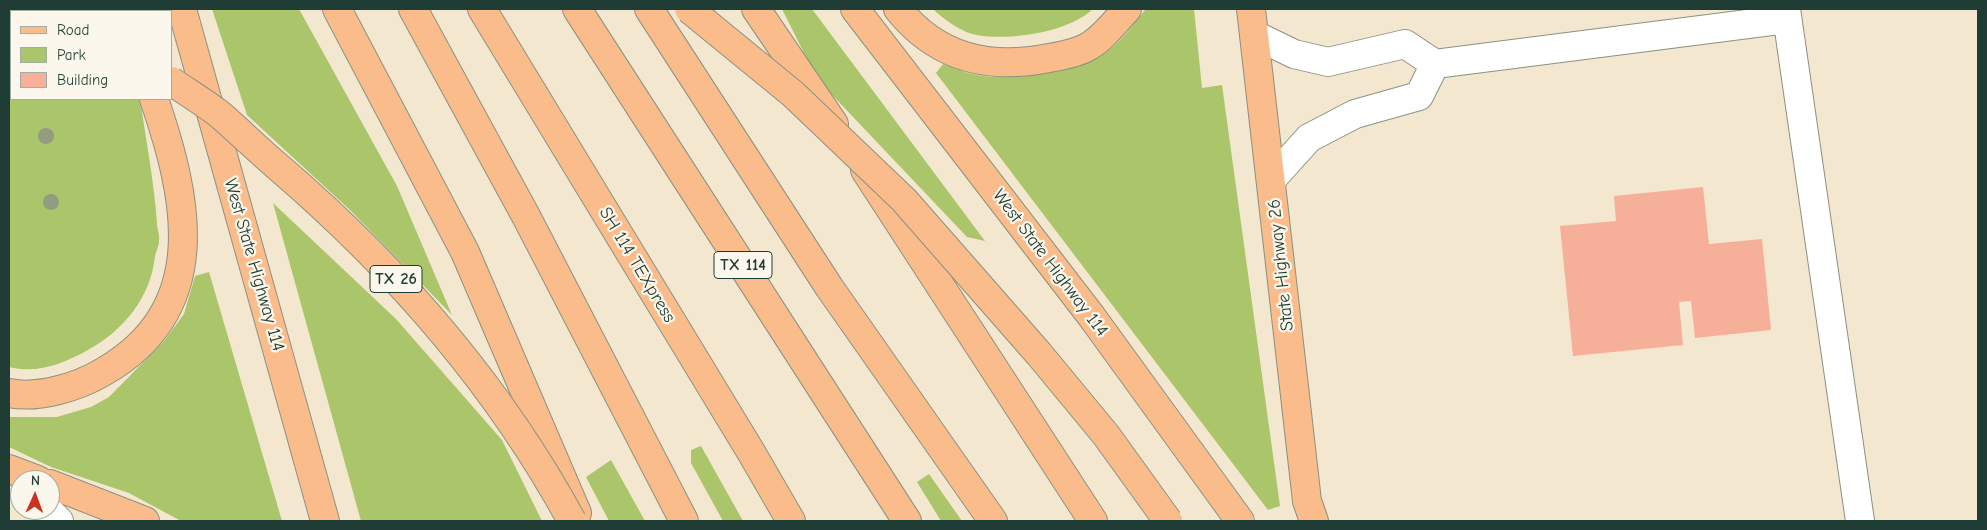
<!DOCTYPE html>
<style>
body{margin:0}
#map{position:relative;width:1987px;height:530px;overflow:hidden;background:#f4e7cf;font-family:"Comic Neue",sans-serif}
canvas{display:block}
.frame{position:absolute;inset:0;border:10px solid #1f3d34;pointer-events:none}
.legend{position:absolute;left:10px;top:10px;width:162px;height:90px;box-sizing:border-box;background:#fbf7ec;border:1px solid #a3ada2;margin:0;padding:6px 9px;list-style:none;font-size:15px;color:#1f3d34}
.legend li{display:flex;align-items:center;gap:10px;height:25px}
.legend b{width:25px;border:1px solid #a3ada2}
.north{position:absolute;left:10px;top:470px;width:50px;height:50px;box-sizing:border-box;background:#fbf7ec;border:1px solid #a3ada2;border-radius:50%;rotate:2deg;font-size:14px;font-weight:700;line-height:20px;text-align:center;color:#1f3d34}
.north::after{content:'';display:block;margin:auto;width:18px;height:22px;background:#c8321e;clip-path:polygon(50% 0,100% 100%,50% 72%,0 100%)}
</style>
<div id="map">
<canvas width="1987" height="530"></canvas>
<div class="frame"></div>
<ul class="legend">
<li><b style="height:6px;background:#fabc8b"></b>Road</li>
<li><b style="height:14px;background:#abc56b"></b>Park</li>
<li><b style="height:14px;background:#f6af99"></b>Building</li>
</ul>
<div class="north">N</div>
</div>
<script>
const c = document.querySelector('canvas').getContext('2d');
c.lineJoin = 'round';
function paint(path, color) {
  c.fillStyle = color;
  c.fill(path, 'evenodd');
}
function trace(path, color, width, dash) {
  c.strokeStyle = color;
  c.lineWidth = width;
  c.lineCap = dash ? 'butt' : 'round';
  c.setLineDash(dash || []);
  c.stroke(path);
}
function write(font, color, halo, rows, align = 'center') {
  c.font = font + ' "Comic Neue",sans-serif';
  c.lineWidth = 4.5;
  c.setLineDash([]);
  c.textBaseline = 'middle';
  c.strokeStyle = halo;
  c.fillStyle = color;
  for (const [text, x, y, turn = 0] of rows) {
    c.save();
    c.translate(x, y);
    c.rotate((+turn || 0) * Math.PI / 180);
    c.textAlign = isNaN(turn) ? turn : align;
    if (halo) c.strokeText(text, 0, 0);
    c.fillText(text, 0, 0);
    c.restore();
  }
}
paint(new Path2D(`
 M212,9H299L397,186L452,315L351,211L247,115Z
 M782,9H812L985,241L967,237L817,79Z
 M933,9H1093C1068,33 1005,42 972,34C959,30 942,18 933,9Z
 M1146,9H1194L1202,88L1222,85L1280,506L1268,510L936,73L943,64C953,67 963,72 972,74C1010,83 1086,70 1116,44C1127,34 1136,20 1146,9Z
 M9,22L11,24V99H140C146,140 154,181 157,223C157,229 160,235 159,241C159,246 156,251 155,256C151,297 124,330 88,350C63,364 37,374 9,367Z
 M273,203L396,319L502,440L542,521H361Z
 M209,272L282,521H181L129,493L51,467L9,447V417H57L91,407L109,397L164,341L184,314L195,276Z
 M701,446L743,521H723L691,463V450Z
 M611,460L645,521H609L586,477Z
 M929,474L962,521H941L917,482Z`), '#abc56b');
paint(new Path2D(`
 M1703,187L1709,244L1762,239L1771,330L1695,338L1691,301L1679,302L1683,345L1573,356L1560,226L1616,221L1614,196Z`), '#f6af99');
const minor = new Path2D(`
 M1786,9L1860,521
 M1255,35L1294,54L1328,62L1405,44L1435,64L1787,19
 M1272,179L1309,138L1355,114L1419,96L1435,64
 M48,510L59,521`);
const major = new Path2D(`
 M124,9V11
 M182,9L325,521
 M855,9L1092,317L1240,521
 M898,9C937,58 989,70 1049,58C1061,56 1078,53 1089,46C1103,38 1116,21 1127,9
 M1251,9L1307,501L1314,521
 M9,393C38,399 78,387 103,372C213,309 188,198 154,99
 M9,469L38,480
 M50,484L145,521`);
const highway = new Path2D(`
 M53,9L57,11
 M337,9L465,252L577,513
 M413,9L527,218L684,521
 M482,9L751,452L791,521
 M577,9L907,521
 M649,9L829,287L993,521
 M756,9L834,124
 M865,170L1093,521`);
trace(minor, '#8a9282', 30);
trace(major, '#8a9282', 30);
trace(highway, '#8a9282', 30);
trace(minor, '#fff', 28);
trace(major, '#fabc8b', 28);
trace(highway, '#fabc8b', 28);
const highwayBridge = new Path2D(`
 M689,9L793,94L904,200L1039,354L1106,435L1168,521
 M171,81C187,92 203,102 218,113C238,130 257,149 277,166C395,267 498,385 572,521`);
trace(highwayBridge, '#8a9282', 30, []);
trace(highwayBridge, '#fabc8b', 28);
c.fillStyle = '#929c81';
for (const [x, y] of [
 [46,136],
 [51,202]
]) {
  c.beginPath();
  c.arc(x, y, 8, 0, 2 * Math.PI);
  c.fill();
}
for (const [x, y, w] of [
 [743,265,58],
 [396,279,52]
]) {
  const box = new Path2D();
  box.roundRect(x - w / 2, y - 13.5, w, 27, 4);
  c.fillStyle = '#fbf7ec';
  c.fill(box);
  trace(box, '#1f3d34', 1);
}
write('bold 16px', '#1f3d34', null, [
 ["TX 114",743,265],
 ["TX 26",396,279]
]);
write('18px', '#1f3d34', '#fbf7ec', [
 ["West State Highway 114",1050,263,53],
 ["West State Highway 114",254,265,74],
 ["SH 114 TEXpress",637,265,59],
 ["State Highway 26",1281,265,-96]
]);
</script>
